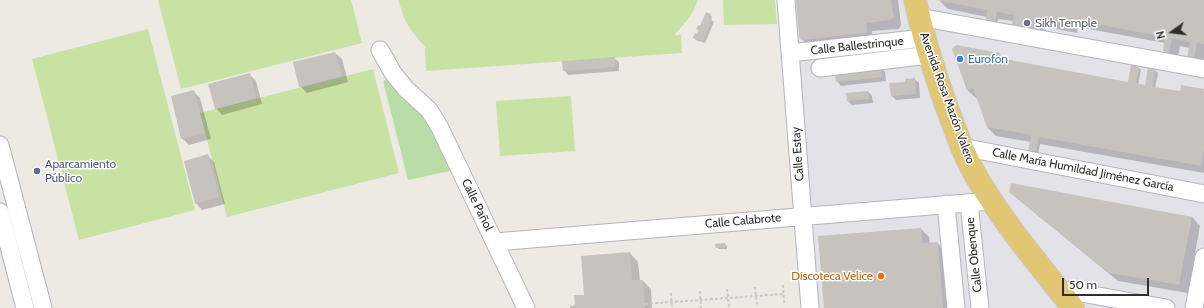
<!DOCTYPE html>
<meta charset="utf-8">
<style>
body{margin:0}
#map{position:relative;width:1204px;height:308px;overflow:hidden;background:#ede9e3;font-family:Cabin,sans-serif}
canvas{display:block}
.north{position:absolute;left:1152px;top:12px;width:40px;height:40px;-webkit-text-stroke:3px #fff;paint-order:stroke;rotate:256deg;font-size:11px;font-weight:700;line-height:16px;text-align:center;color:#2e2e2e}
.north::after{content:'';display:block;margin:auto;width:14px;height:18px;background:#2e2e2e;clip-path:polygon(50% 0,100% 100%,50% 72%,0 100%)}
.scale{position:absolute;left:1062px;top:278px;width:87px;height:18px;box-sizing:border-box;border:2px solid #2e2e2e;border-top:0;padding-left:5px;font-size:12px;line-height:14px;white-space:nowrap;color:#2e2e2e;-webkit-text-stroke:3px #fff;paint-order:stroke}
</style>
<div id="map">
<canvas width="1204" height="308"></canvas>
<div class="north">N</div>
<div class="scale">50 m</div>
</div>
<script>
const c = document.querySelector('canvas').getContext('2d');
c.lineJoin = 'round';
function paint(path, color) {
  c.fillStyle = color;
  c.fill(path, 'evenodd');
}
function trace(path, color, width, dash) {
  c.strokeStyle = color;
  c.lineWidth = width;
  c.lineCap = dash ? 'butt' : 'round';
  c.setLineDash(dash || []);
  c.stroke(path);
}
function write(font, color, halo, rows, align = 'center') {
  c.font = font + ' Cabin,sans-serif';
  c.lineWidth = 3;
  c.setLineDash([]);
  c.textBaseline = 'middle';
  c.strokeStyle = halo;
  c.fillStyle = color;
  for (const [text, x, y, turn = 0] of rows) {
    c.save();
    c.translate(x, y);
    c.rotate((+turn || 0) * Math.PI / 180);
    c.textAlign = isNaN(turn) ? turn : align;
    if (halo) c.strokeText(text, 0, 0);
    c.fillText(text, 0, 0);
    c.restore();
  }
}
paint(new Path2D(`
 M794,0H1204V308H819Z`), '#e3e2e7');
paint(new Path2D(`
 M389,78L421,111L454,170L408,180L383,81Z`), '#b9dda6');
paint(new Path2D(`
 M158,0H351L362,43L181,89Z
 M398,0H698C693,14 684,25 674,35H681L682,53L426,71L425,47L411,30L405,20Z
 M723,0H775L777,24L724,25Z
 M148,29L195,210L79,240L32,59Z
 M373,69L399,173L227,217L200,113Z
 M571,96L575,151L500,156L496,101Z`), '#c8e2a4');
paint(new Path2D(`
 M798,0H898L901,25L899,29L872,31L873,40L808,45L801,38Z
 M939,0H1204V58L1202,67L1197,66L1190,48L1180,46L1177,62L1166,53L1165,43L1078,27L1077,33L1045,27L1044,34L1018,29L1013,25L1014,21L998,19L997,23L989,22L987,20V17L948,9Z
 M710,15L712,17L711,20L714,22L705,43L696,40L694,38L698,36L700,32L697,29L701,27Z
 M954,49L999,54L1005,60L1131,83L1139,68L1141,70L1138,85L1148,87L1149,70L1156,71L1158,73L1155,88L1180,93L1204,90V173L1040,144L1038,155L1031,153V142L996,136L987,127L978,98H976L967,90Z
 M335,53L342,59L348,82L307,93L300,86Z
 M614,58L619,62V71L568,75L564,70Z
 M881,68L885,72L886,81L841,86L837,81Z
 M250,75L256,81L262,104L222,115L216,108Z
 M914,79L919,83L920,98L896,100L892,96L890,84L906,83Z
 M194,92L200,98L211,139L189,145L182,138Z
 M868,92L872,96L873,103L852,105L848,101Z
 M208,156L214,162L225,204L202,210L196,203Z
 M1010,191L1192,217L1200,226L1188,293L1118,281L1019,200Z
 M921,229L929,237L930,244L937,243L946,251L950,308H825Z
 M725,244L727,246V249H719L717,247Z
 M630,253L638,262L640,281H643L651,289L652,308H571L576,306L585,296Z`), '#0003');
paint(new Path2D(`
 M796,0H891L894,17L890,20L866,23L867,33L801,40L799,36Z
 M936,0H1204V44L1197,43L1194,59L1187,58L1190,42L1172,38L1169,54H1165L1163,50L1165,37L1070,19L1069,25L1042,20L1040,30L1012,25L1014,15L997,12L995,22L986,20L987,10Z
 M706,12L711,14L709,18L712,19L703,41L693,38L695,33L697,34L699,30L696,29L698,25L700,26Z
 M956,45L1000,53L999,58L1128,82L1131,65L1139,67L1136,83L1145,85L1148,68L1156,70L1153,87L1180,91L1181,85L1204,89V150L1201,166L1039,137L1036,153L1028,152L1031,135L987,127L973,88L967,90L952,49Z
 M335,52L342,76L299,87L293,62Z
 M615,57V67L563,71L562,61Z
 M881,67L882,77L836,82L835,72Z
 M250,73L256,98L215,109L208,84Z
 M915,78L916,94L891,96L889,83L905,82V79Z
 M194,90L205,133L181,139L171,96Z
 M868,91L869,99L847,101L846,93Z
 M208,154L219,197L195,204L184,161Z
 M1011,183L1192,217L1179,285L1109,273L1009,192Z
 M921,228L923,243L938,242L943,308H824L818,236Z
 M725,243L726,247L716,248L715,244Z
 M630,252L632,280H643L645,308H570V306L575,305L574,295H584L581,256Z`), '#c6c2be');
const minor = new Path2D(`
 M786,0L810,308
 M919,17L1204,69
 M380,50L393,73L406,89L429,110L439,126L526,308
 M790,53L924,38
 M820,68L929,55
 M0,145L43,308
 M962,147L1204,194
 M969,203L980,308
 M946,204L956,308
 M0,212L25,308
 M495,242L991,201
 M1059,289L1166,308
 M1194,308L1204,257`);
const major = new Path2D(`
 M915,0C923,36 934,71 946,105C956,131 964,157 979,181C1006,226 1041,267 1073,308`);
trace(minor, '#b3b4bc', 19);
trace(major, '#c9c9c9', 24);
trace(new Path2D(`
 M783,285L784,303
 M755,287L757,305
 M727,289L729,307
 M700,291L701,308
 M671,293L672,308
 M645,304L783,294`), '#c9c9c9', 2, [3, 2]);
trace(minor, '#fff', 17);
trace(major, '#e1c674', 22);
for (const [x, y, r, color] of [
 [1027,23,4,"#6b7280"],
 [960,59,4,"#3f7fe0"],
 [37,171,4,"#5c6f8a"],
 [881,276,4,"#e8710a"]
]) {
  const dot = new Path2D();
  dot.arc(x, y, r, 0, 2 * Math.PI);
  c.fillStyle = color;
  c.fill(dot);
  trace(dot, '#fff', 1.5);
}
write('12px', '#5b616d', '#fff', [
 ["Sikh Temple",1035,23]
], 'left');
write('12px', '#2e2e2e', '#fff', [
 ["Calle Ballestrinque",857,46,-6],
 ["Avenida Rosa Mazón Valero",947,98,70],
 ["Calle Estay",798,154,-94],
 ["Calle María Humildad Jiménez García",1083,170,11],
 ["Calle Pañol",477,205,64],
 ["Calle Calabrote",743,221,-5],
 ["Calle Obenque",974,255,-96]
]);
write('12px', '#366cbe', '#fff', [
 ["Eurofon",968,59]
], 'left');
write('12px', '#4e5e75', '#fff', [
 ["Aparcamiento",45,164],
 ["Público",45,178]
], 'left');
write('12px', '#c56008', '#fff', [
 ["Discoteca Velice",873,276]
], 'right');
</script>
